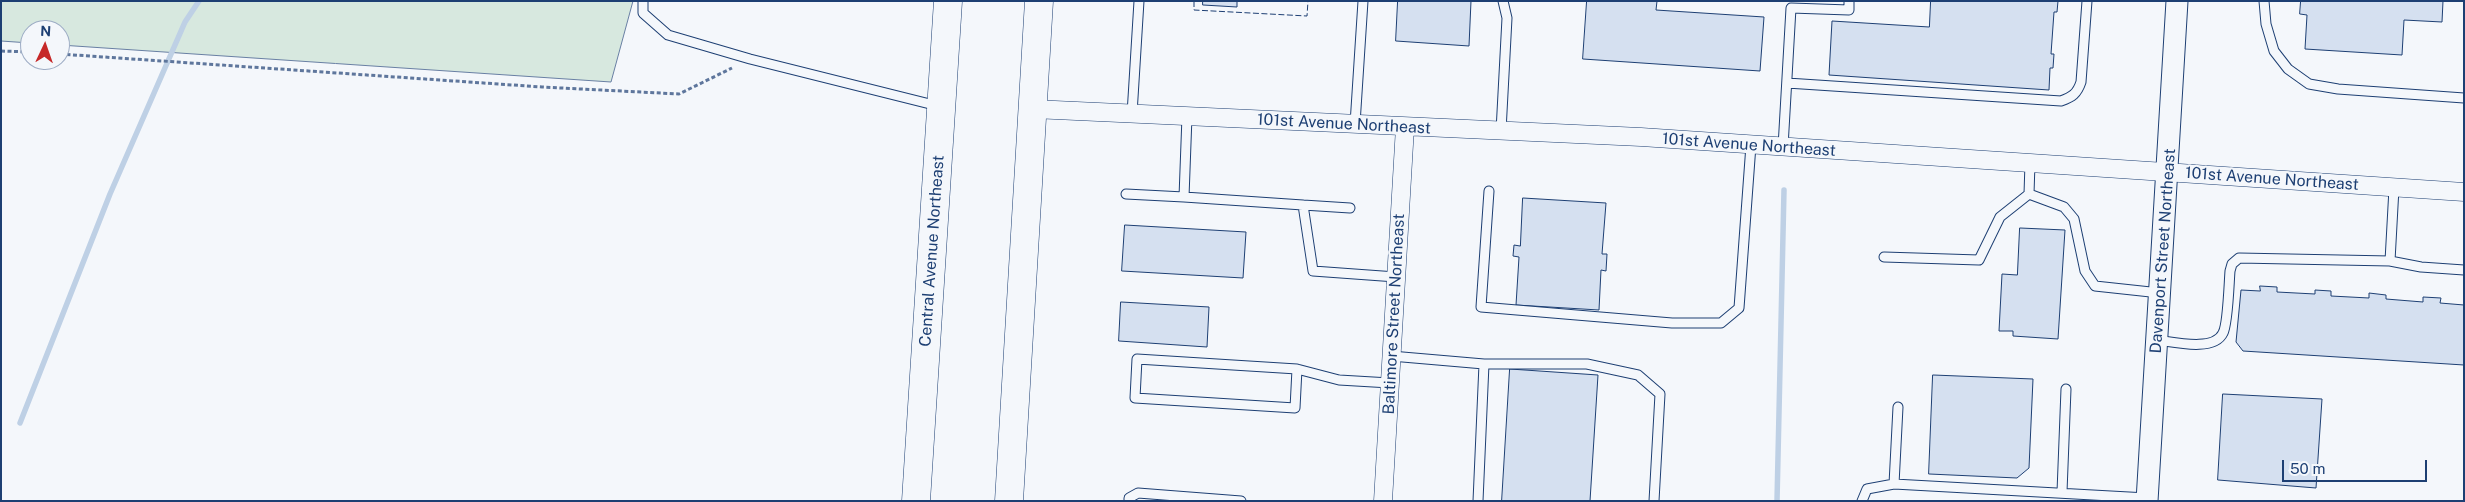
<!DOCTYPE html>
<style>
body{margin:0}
#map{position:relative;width:2465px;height:502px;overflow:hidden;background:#f4f7fb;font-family:"Public Sans",sans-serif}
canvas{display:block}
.frame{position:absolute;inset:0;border:2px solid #1d3f73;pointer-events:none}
.north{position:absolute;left:20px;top:20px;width:50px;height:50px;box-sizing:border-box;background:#f4f7fb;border:1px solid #9eadc5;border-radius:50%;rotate:3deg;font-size:14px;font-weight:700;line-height:20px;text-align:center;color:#1d3f73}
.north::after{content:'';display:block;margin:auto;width:18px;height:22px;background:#c62828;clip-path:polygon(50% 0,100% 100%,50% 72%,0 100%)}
.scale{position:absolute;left:2282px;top:460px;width:145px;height:22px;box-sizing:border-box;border:2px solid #1d3f73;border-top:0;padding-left:6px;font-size:15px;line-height:18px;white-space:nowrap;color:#1d3f73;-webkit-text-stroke:4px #f4f7fb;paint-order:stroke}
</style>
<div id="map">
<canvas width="2465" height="502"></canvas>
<div class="frame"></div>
<div class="north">N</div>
<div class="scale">50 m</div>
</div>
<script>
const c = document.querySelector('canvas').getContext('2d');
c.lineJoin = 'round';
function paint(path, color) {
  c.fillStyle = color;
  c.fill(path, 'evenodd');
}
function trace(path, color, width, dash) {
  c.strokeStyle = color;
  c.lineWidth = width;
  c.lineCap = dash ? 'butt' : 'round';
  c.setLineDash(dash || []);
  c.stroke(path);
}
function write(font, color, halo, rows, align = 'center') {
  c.font = font + ' "Public Sans",sans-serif';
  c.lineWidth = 4;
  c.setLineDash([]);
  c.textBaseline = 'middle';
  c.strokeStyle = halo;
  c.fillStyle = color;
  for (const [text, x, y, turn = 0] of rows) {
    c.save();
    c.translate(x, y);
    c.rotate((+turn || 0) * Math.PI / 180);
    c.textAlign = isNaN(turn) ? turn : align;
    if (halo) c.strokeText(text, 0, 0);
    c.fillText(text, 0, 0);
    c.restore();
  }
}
const green = new Path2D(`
 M1,1H633L611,82L60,45V30H30V43L1,41Z`);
paint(green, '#d7e8df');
trace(green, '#687fa3', 1);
trace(new Path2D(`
 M20,423L110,194L185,22L199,1
 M1777,501L1784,190`), '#bed0e5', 5.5);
const building = new Path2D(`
 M1203,1H1237V7L1203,5Z
 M1398,1H1471L1469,46L1396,41Z
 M1587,1H1657L1656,10L1764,17L1760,71L1583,59Z
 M1931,1H2058L2057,12H2054L2051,54H2054L2053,68H2050L2049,90L1829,75L1832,21L1929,27Z
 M2301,1H2443L2442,22L2404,20L2402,55L2305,49L2307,15L2300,14Z
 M1523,198L1606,203L1602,254H1607L1606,271L1601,270L1599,310L1516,305L1519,257L1513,256L1514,245L1520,246Z
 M1125,225L1246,232L1243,278L1122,271Z
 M2020,228L2065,230L2058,339L2013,336V331H1999L2002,274L2017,275Z
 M2260,286L2277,287V292L2315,294V290L2331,291V296L2369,298V293L2386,295V299L2423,302V297L2441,298L2440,303L2464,305V365L2243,351L2236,342L2241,290L2260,291Z
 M1121,302L1209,307L1207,347L1119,341Z
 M1510,369L1598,375L1590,501H1502Z
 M1933,375L2033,379L2029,468L2017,478L1929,474Z
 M2223,394L2322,399L2316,488L2218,480Z`);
paint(building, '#d5e0f0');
trace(building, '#1d3f73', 1);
const service = new Path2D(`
 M643,1V13L668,35L750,59L938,106
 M2264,1L2266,24L2274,51L2288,69L2309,84L2338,89L2464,98
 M1787,83L2061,101C2072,97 2077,94 2081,82L2087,1
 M1132,114L1139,1
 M1187,116L1184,197L1303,205L1313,271L1396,277
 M1355,124L1363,1
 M1501,131L1507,18L1503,1
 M1783,147L1791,8L1849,10V1
 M1489,191L1481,307L1672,323H1721L1739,308L1751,145
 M1126,194L1184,197
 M2029,194L2064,207L2074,219L2085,271L2095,286L2160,293
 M2029,194L2030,163
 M1303,205L1350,208
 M1884,257L1979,260L2000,217L2029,194
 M2390,261L2394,188
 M2157,340C2174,342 2214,352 2223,333C2228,324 2229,283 2230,271L2232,264L2239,258L2390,261L2421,267L2464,270
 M1391,356L1484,364L1478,501
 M1484,364H1587L1638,375L1660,394L1654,501
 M1297,369L1295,408L1135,398L1137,359L1297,369L1339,380L1390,383
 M1898,407L1894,484L2147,498
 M2062,492L2066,389
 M1129,501V498L1138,493L1241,501
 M1862,501L1867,489L1894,484`);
const minor = new Path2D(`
 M1033,109L1641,137L2464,192
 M1383,501L1405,127`);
const tertiary = new Path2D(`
 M2147,501L2177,1`);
const trunk = new Path2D(`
 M916,501L948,1
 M1009,501L1039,1`);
trace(service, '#1d3f73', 11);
trace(minor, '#1d3f73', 19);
trace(tertiary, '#1d3f73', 23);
trace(trunk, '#1d3f73', 29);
trace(new Path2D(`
 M1,51L30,52
 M60,54L542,87L679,94L732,68`), '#5e769c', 3, [4, 2.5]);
trace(service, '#f4f7fb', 9);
trace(minor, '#f4f7fb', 18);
trace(tertiary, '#f4f7fb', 21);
trace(trunk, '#f4f7fb', 28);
trace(new Path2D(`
 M1194,1V10L1307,16L1308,1`), '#1d3f73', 1, [6, 2.5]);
write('16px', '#1d3f73', '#f4f7fb', [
 ["101st Avenue Northeast",1344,124,3],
 ["101st Avenue Northeast",1749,145,4],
 ["101st Avenue Northeast",2272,179,4],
 ["Central Avenue Northeast",932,251,-86],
 ["Davenport Street Northeast",2163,251,-86],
 ["Baltimore Street Northeast",1394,314,-87]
]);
</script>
